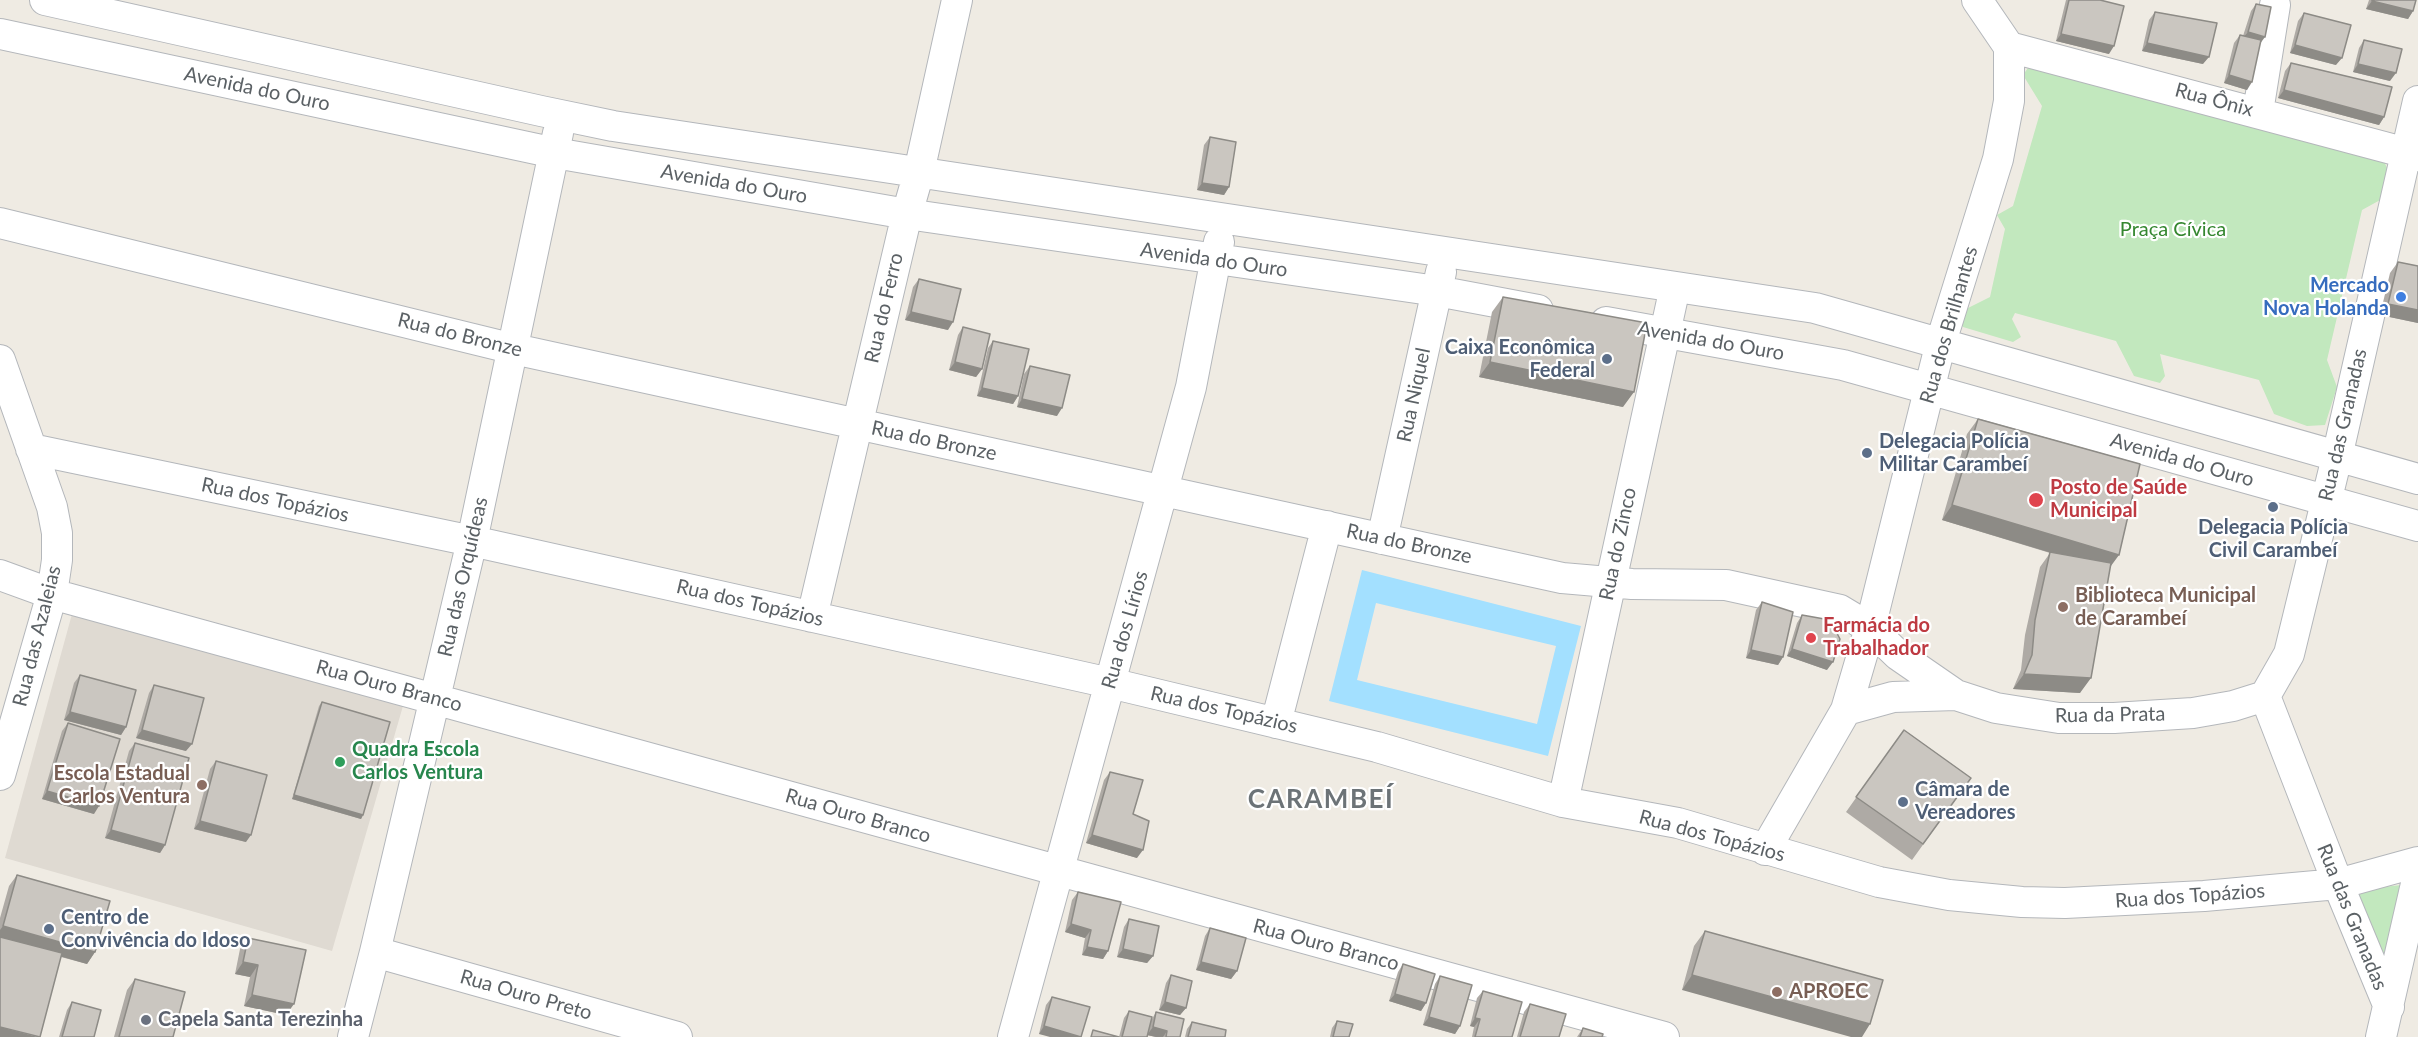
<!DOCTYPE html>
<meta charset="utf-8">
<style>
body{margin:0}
canvas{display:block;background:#efebe3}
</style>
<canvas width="2418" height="1037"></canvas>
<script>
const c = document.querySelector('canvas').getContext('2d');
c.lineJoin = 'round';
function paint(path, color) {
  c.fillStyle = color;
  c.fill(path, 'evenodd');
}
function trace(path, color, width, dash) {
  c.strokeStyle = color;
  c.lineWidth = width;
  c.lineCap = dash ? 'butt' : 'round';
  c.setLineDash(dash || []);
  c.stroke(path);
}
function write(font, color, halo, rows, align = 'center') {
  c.font = font + ' Lato,sans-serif';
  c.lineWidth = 4.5;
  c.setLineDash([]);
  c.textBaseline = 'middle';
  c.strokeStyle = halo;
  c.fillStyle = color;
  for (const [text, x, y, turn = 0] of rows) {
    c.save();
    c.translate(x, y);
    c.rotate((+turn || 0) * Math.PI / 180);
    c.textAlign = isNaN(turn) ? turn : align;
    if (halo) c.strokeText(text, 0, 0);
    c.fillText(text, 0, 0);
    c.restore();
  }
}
paint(new Path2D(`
 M72,614L403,706L332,951L5,858Z`), '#dfdad2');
paint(new Path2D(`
 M2030,65L2383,159L2387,168L2382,199L2362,210L2327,360L2337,387L2325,425L2307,426L2274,414L2259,380L2160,354L2165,376L2160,383L2134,376L2116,341L2015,313L2012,319L2021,337L2013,342L1963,327L1956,314L1990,297L2005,229L1997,215L2013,206L2042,106L2023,75Z
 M2412,884L2388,965L2352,890Z`), '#c2e8be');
paint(new Path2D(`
 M1362,570L1581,626L1548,756L1329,701ZM1376,603L1556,646L1537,724L1357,680Z`), '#a3e0ff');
const minor = new Path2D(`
 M45,0L541,111L613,126L1815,308L2418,479
 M0,34L555,153L907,214L1437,291L1538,310
 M2009,47L2418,156
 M2258,112L2275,5
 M0,223L514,349L1562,578L1632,584L1726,585L1840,610L1870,628L1898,655L1956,695
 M1606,322L1843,365L2418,526
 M0,360L52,507L57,533V560L52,594L0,775
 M31,449L472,541L1110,683L1377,747L1563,802L1678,823L1879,882L1949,895L2022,902L2065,903L2204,896L2338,884L2418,862
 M1382,539L1441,272
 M0,575L52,594L1664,1037
 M812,617L907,214L919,172L957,0
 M2265,696L2289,654L2337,457L2418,101
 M2265,696L2338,884L2389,1007
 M1846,710L1893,697L1956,695L1996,708L2059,718H2114L2193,713L2233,706L2265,696
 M1276,723L1327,526
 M1563,802L1675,287
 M1765,850L1846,710L1870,628L1941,342L1998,159L2009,101V47L1977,0
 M375,952L677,1037
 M353,1037L375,952L472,541L558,133
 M1013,1037L1191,387L1219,242
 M2381,1037L2418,875`);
trace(minor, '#b4b7bb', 32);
trace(minor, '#fff', 30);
paint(new Path2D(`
 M2066,0H2100L2109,54L2056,41Z
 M2369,0H2416L2413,11L2408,19L2366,9Z
 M2256,4L2260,44L2247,90L2224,83L2234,43L2240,35L2243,36L2251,11Z
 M2155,12L2203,64L2142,51L2149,20Z
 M2304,13L2336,65L2290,53L2298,21Z
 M2364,40L2390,81L2353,72L2359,48Z
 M2291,63L2384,117L2379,125L2278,98L2285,71Z
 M1210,137L1229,187L1224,195L1197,190L1204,145Z
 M2398,262L2418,266V323L2380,315L2390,273Z
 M919,279L948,330L905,320L913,287Z
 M1503,297L1623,407L1479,377L1492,312Z
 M963,327L982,369L976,377L949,370L958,335Z
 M993,341L1018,396L1013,404L977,396L988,348Z
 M1030,366L1057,416L1017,407L1024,374Z
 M1978,419L2110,568L2080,693L2013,689L2021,670L2025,635L2040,567L2050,553L1942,520L1967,434Z
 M1762,602L1783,657L1778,665L1746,658L1756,610Z
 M1802,615L1827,670L1787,656L1797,623Z
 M80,675L126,727L121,735L64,720L74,683Z
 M154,685L186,751L136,738L149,693Z
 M322,702L363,815L361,819L292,799L319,706Z
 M68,723L94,814L42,799L62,731Z
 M1904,730L1971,778L1912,860L1846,812Z
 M135,743L165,845L160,853L105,838L129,751Z
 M216,761L246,842L194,829L210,769Z
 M1110,772L1133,814L1137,858L1086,843L1104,780Z
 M17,875L95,952L87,964L61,957L0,1037V918L9,886Z
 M1078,892L1108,951L1103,959L1082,955L1085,938L1065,932L1072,900Z
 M1129,919L1153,956L1147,963L1117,957L1124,927Z
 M1210,928L1237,971L1231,979L1196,970L1205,936Z
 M1705,931L1883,980L1682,990L1694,946Z
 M248,938L286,1015L244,1006L250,977L235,974L240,949Z
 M1403,964L1426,1003L1421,1011L1389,1001L1398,972Z
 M1171,975L1186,1008L1180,1015L1159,1010L1166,983Z
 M1440,976L1460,1026L1455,1034L1423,1025L1435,984Z
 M135,979L173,1037H114L127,990Z
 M1483,991L1512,1037H1472L1474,1027L1470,1026L1477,998Z
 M1052,997L1080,1037L1039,1034L1046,1005Z
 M72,1002L94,1037H59L67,1010Z
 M1530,1004L1559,1037H1517L1524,1012Z
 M1129,1011L1152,1019L1156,1012L1180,1037H1156L1147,1035V1037H1119L1124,1018Z
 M1337,1021L1349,1037H1330L1332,1028Z
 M1192,1022L1225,1037H1185L1187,1029Z
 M1583,1028L1602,1037H1577Z`), '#aeaaa5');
paint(new Path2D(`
 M2372,1L2413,11L2408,19L2366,9Z
 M2248,32L2265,37L2259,45L2242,39Z
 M2061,34L2114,46L2109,54L2056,41Z
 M2147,43L2209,57L2203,64L2142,51Z
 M2295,45L2342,58L2336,65L2290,53Z
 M2358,64L2396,73L2390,81L2353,72Z
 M2229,75L2252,82L2247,90L2224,83Z
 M2284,90L2384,117L2379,125L2278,98Z
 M1202,183L1229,187L1224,195L1197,190Z
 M2388,304L2418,310V323L2380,315Z
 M911,312L953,322L948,330L905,320Z
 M955,362L982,369L976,377L949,370Z
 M1490,362L1634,392L1623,407L1479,377Z
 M982,388L1018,396L1013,404L977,396Z
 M1022,399L1062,408L1057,416L1017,407Z
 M1952,505L2119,555L2108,570L1942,520Z
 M1792,649L1833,662L1827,670L1787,656Z
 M1751,650L1783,657L1778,665L1746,658Z
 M2024,674L2091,678L2080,693L2013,689Z
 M70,712L126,727L121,735L64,720Z
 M142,730L192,744L186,751L136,738Z
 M47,791L99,806L94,814L42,799Z
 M294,795L363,815L361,819L292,799Z
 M200,821L251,835L246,842L194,829Z
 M111,830L165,845L160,853L105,838Z
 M1092,835L1143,850L1137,858L1086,843Z
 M1071,924L1091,930L1085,938L1065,932Z
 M3,926L95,952L87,964L0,939V930Z
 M1087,947L1108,951L1103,959L1082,955Z
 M1123,949L1153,956L1147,963L1117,957Z
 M243,962L258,965L250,977L235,974Z
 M1201,962L1237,971L1231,979L1196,970Z
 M1692,975L1870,1024L1862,1037H1851L1682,990Z
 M1395,994L1426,1003L1421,1011L1389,1001Z
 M252,995L294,1004L286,1015L244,1006Z
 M1165,1002L1186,1008L1180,1015L1159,1010Z
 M1429,1017L1460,1026L1455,1034L1423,1025Z
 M1475,1018L1480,1019L1474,1027L1470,1026Z
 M1044,1026L1081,1037H1050L1039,1034Z
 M0,1027L38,1037H0Z
 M1153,1027L1167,1031L1163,1037H1156L1147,1035Z`), '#8d8b86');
const building = new Path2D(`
 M2069,0H2100L2124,6L2114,46L2061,34Z
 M2372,0H2416L2413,11L2372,1Z
 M2256,4L2271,7L2265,37L2248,32Z
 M2155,12L2217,23L2209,57L2147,43Z
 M2304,13L2351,25L2342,58L2295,45Z
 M2240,35L2261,40L2252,82L2229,75Z
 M2364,40L2402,49L2396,73L2358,64Z
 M2291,63L2392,87L2384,117L2284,90Z
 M1210,137L1236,142L1229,187L1202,183Z
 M2398,262L2418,266V310L2388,304Z
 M919,279L961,289L953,322L911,312Z
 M1503,297L1647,323L1634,392L1490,362Z
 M963,327L990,334L982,369L955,362Z
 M993,341L1029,349L1018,396L982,388Z
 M1030,366L1070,375L1062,408L1022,399Z
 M1978,419L2140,464L2119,555L1952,505Z
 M2050,552L2111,563L2091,678L2024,674L2032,655L2035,620Z
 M1762,602L1793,612L1783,657L1751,650Z
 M1802,615L1830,620L1840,639L1833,662L1792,649Z
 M80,675L136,690L126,727L70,712Z
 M154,685L204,698L192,744L142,730Z
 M322,702L390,722L363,815L294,795Z
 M68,723L120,739L99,806L47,791Z
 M1904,730L1971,778L1923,844L1856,797Z
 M135,743L189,758L165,845L111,830Z
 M216,761L267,775L251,835L200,821Z
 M1110,772L1143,780L1133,814L1149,821L1143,850L1092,835Z
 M17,875L110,901L95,952L3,926Z
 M1078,892L1121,902L1108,951L1087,947L1091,930L1071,924Z
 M1129,919L1159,926L1153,956L1123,949Z
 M1210,928L1246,938L1237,971L1201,962Z
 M1705,931L1883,980L1870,1024L1692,975Z
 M0,937L62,953L40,1037L0,1027Z
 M248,938L306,950L294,1004L252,995L258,965L243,962Z
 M1403,964L1435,974L1426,1003L1395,994Z
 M1171,975L1192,981L1186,1008L1165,1002Z
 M1440,976L1472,985L1460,1026L1429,1017Z
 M135,979L185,992L173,1037H119Z
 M1483,991L1522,1002L1512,1037H1475L1480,1019L1475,1018Z
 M1052,997L1090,1007L1081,1037L1044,1026Z
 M72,1002L101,1010L94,1037H62Z
 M1530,1004L1566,1014L1559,1037H1520Z
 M1129,1011L1152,1017L1147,1037H1122Z
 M1156,1012L1184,1019L1180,1037H1166L1167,1031L1153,1027Z
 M1337,1021L1353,1024L1349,1037H1333Z
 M1192,1022L1226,1030L1225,1037H1188Z
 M1583,1028L1603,1034L1602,1037H1580Z
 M1093,1030L1119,1037H1091Z`);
paint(building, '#cac6c0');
trace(building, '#8d8b86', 1.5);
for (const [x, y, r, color] of [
 [2401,297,6,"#3f7fe0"],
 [1607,359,6,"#5c6f8a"],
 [1867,453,6,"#5c6f8a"],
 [2036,500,8,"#e0444e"],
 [2273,507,6,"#5c6f8a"],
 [2063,607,6,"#8d6e63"],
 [1811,638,6,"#e0444e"],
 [340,762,6,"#2e9e5b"],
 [202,785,6,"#8d6e63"],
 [1903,802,6,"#5c6f8a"],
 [49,929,6,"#5c6f8a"],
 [1777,992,6,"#8d6e63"],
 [146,1020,6,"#6b7280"]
]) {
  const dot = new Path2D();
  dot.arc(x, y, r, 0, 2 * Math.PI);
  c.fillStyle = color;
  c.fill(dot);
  trace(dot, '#fff', 2);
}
write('20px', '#5b6165', '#fff', [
 ["Avenida do Ouro",257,89,12],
 ["Rua Ônix",2214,100,15],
 ["Avenida do Ouro",734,184,10],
 ["Avenida do Ouro",1214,260,8],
 ["Rua do Ferro",884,308,-77],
 ["Rua dos Brilhantes",1949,325,-74],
 ["Rua do Bronze",460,335,14],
 ["Avenida do Ouro",1711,341,10],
 ["Rua Niquel",1414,395,-78],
 ["Rua das Granadas",2343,425,-77],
 ["Rua do Bronze",934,441,12],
 ["Avenida do Ouro",2182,460,16],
 ["Rua dos Topázios",275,500,12],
 ["Rua do Bronze",1409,544,12],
 ["Rua do Zinco",1618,544,-78],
 ["Rua das Orquídeas",463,577,-77],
 ["Rua dos Topázios",750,603,13],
 ["Rua dos Lírios",1125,630,-74],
 ["Rua das Azaleias",37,636,-76],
 ["Rua Ouro Branco",389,686,15],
 ["Rua dos Topázios",1224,710,13],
 ["Rua da Prata",2110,715,-1],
 ["Rua Ouro Branco",858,816,16],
 ["Rua dos Topázios",1712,836,15],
 ["Rua dos Topázios",2190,896,-4],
 ["Rua das Granadas",2352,917,68],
 ["Rua Ouro Branco",1326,945,15],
 ["Rua Ouro Preto",526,995,16]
]);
write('20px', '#358730', '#fff', [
 ["Praça Cívica",2173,230]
]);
write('bold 20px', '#366cbe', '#fff', [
 ["Mercado",2389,286],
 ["Nova Holanda",2389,309]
], 'right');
write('bold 20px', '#4e5e75', '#fff', [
 ["Caixa Econômica",1595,348,"right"],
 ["Federal",1595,371,"right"],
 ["Delegacia Polícia",1879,442],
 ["Militar Carambeí",1879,465],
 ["Delegacia Polícia",2273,528,"center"],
 ["Civil Carambeí",2273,551,"center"],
 ["Câmara de",1915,790],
 ["Vereadores",1915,813],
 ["Centro de",61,918],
 ["Convivência do Idoso",61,941]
], 'left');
write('bold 20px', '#be3a42', '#fff', [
 ["Posto de Saúde",2050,488],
 ["Municipal",2050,511],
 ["Farmácia do",1823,626],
 ["Trabalhador",1823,649]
], 'left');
write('bold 20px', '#785e54', '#fff', [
 ["Biblioteca Municipal",2075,596],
 ["de Carambeí",2075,619],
 ["Escola Estadual",190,774,"right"],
 ["Carlos Ventura",190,797,"right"],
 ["APROEC",1789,992]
], 'left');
write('bold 20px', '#27864d', '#fff', [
 ["Quadra Escola",352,750],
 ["Carlos Ventura",352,773]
], 'left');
write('bold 20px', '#5b616d', '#fff', [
 ["Capela Santa Terezinha",158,1020]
], 'left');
c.letterSpacing = '1.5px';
write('bold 26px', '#6c7377', '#fff', [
 ["CARAMBEÍ",1321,800]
]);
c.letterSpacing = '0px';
</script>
